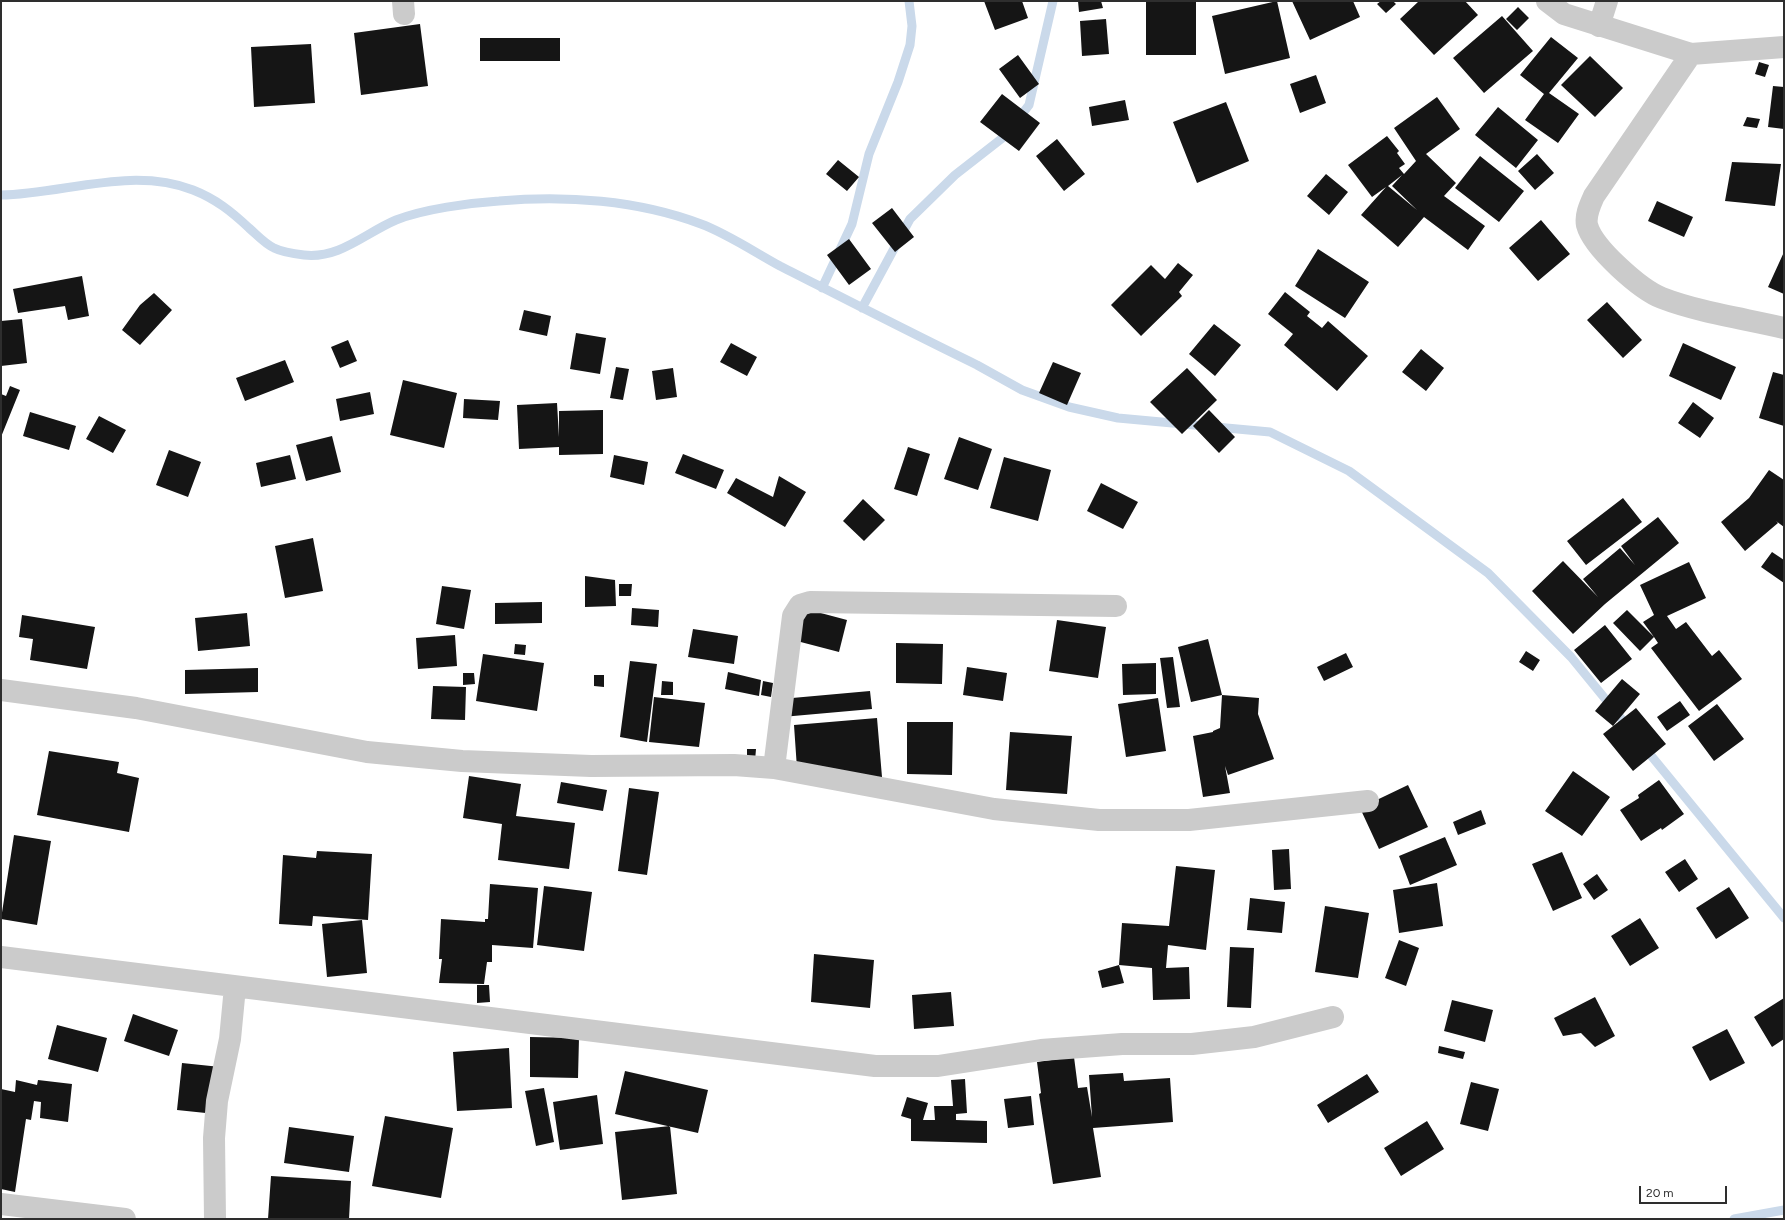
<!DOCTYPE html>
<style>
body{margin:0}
#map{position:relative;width:1785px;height:1220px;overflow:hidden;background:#fff;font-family:Figtree,sans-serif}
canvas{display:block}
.frame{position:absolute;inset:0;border:2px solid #2e2e2e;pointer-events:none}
.scale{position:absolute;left:1639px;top:1186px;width:88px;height:18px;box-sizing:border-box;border:2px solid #2e2e2e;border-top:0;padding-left:5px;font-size:12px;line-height:14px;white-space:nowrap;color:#2e2e2e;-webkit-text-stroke:3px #fff;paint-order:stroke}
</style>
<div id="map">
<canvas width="1785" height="1220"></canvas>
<div class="frame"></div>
<div class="scale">20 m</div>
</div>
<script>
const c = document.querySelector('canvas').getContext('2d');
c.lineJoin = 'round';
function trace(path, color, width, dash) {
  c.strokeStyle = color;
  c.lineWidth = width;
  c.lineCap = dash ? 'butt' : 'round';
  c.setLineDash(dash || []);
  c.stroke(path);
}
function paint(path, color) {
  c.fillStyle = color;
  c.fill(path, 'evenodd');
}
trace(new Path2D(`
 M1,195C64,194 131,166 193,190C216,199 232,212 249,228C257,235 265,244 274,248C282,252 295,254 304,255C340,259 365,233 396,220C424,209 469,203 499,201C565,195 638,200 701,224C726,233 756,253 780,266C845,299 911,333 977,365L1022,390L1069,407L1118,418L1270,432L1349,471L1488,573L1571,657L1629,728
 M822,288L852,224L869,154L898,82L910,45L912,26L909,1
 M862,308L910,219L955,175L1005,136L1029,105L1053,1
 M1644,747L1784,918
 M1734,1219L1784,1210`), '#cad9ea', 9);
paint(new Path2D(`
 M984,1H1022L1028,18L995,30Z
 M1078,1H1101L1103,8L1079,12Z
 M1146,1H1196V55H1146Z
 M1277,1L1290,58L1225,74L1212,16Z
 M1292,1H1353L1360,17L1310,40Z
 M1381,1H1393L1396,4L1386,13L1377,4Z
 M1419,1H1465L1478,15L1434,55L1400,19Z
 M1518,7L1529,18L1517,30L1506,19Z
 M1502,16L1533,51L1484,93L1453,58Z
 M1106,19L1109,54L1082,56L1080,21Z
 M420,24L428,86L361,95L354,33Z
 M1551,37L1578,58L1549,93L1579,114L1558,143L1525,120L1544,94L1520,75Z
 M480,38H560V61H480Z
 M311,44L315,103L254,107L251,47Z
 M1018,55L1039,84L1020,98L999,69Z
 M1590,56L1623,88L1595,117L1561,85Z
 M1759,62L1769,65L1765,77L1755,74Z
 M1316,75L1326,103L1300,113L1290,84Z
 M1773,86L1784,87V129L1768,127Z
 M1002,94L1040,123L1019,151L980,122Z
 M1437,97L1460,129L1426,154L1456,183L1444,196L1485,226L1468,250L1424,217L1398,247L1361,215L1386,187L1372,197L1348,165L1387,136L1399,151L1397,153L1405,164L1399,168L1404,174L1416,161L1394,128ZM1402,175L1392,186L1417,210L1388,186Z
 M1125,100L1129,120L1092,126L1089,107Z
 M1226,102L1249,161L1197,183L1173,122Z
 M1498,107L1538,140L1516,168L1475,135Z
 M1747,117L1760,119L1757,128L1743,126Z
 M1057,139L1085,174L1064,191L1036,156Z
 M1537,154L1554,173L1535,190L1518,171Z
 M1480,156L1524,191L1499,222L1455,188Z
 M838,160L859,177L847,191L826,174Z
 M1732,162L1781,164L1775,206L1725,201Z
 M1326,174L1348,192L1329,215L1307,196Z
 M1657,201L1693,217L1684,237L1648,221Z
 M892,208L914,237L895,252L872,223Z
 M1541,220L1570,254L1538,281L1509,248Z
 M849,239L871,269L849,285L827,255Z
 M1318,249L1369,282L1345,318L1295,286Z
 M1784,252V294L1768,287Z
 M1178,263L1193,275L1179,292L1182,296L1141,336L1111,305L1151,265L1165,279Z
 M82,276L89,316L68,320L65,306L18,313L13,289Z
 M1285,292L1310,312L1307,316L1322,328L1328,321L1368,356L1337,391L1284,345L1293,334L1268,314Z
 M154,293L172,310L140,345L122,330L140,305Z
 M1607,302L1642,340L1623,358L1587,320Z
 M524,310L551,316L547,336L519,330Z
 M22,319L27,363L1,366V321Z
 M1214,324L1241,345L1215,376L1189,354Z
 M576,333L606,338L600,374L570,369Z
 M348,340L357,361L340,368L331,347Z
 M731,343L757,357L747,376L720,362Z
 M1683,343L1736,367L1721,400L1669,376Z
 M1421,349L1444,368L1426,391L1402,372Z
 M285,360L294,382L245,401L236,378Z
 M1053,362L1081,373L1067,405L1039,393Z
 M616,367L629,369L623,400L610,398Z
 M673,368L677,397L656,400L652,371Z
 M1187,368L1217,400L1182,434L1150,402Z
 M1773,372L1784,375V426L1759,418Z
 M403,380L457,393L444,448L390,435Z
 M10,386L20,390L1,437V394L6,396Z
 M370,392L374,414L340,421L336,399Z
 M464,399L500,401L498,420L463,418Z
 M1693,402L1714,418L1700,438L1678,423Z
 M557,403L559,437V411L603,410V454L559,455V447L519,449L517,405Z
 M1209,410L1235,437L1219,453L1193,426Z
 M30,412L76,426L69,450L23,436Z
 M99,416L126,430L113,453L86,439Z
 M332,436L341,472L306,481L296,445Z
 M959,437L992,449L978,490L944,479Z
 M908,447L930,454L917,496L894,489Z
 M169,450L201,462L188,497L156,485Z
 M683,454L724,470L716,489L675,473Z
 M290,455L296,479L261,487L256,463Z
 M614,455L648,462L644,485L610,477Z
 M1004,457L1051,470L1038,521L990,508Z
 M1769,470L1784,480V527L1776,521L1778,523L1745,551L1721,522L1749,498Z
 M779,476L806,492L785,527L727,493L736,478L773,497Z
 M1101,483L1138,502L1123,529L1087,511Z
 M1623,498L1642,522L1586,565L1567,541Z
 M863,499L885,520L864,541L843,521Z
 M1658,517L1679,543L1605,604L1573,634L1532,591L1563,561L1598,597L1583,579L1620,548L1635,565L1621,546Z
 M313,538L323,591L285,598L275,546Z
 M1772,552L1784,560V583L1761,567Z
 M1689,562L1706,598L1667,616L1676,629L1686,622L1712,656L1719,650L1742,679L1699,711L1651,648L1658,643L1654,637L1640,651L1613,623L1627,610L1654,637L1643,622L1654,615L1640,585Z
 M585,576L615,580L616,606L585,607Z
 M619,584H632L631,596H619Z
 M442,586L471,590L464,629L436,624Z
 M542,602V623L495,624V603Z
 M632,608L659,610L658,627L631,625Z
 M802,608L847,620L839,652L793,640Z
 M247,613L250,646L198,651L195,618Z
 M22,615L95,627L87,669L30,660L33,639L19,637Z
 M1057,620L1106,627L1098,678L1049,671Z
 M1605,625L1632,659L1601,683L1574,650Z
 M693,629L738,636L734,664L688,657Z
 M455,635L457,666L418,669L416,638Z
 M1208,639L1222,695L1259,698L1258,714L1274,759L1228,775L1225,766L1230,793L1203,797L1193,736L1213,732V731L1220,728L1222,695L1191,702L1178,647Z
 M896,643L943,644L942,684L896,683Z
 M515,644L526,645L525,655L514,654Z
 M1526,651L1540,660L1533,671L1519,662Z
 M1346,653L1353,667L1324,681L1317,667Z
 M483,654L544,663L537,711L476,701Z
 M1173,657L1180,707L1167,708L1160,658Z
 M630,661L657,664L647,742L620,737Z
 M1156,663V694L1123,695L1122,664Z
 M967,667L1007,673L1003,701L963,695Z
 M258,668V692L185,694V670Z
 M728,672L761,680L759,696L725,689Z
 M463,673H474L475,684L463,685Z
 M594,675H604V687L594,686Z
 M1622,679L1640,694L1613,726L1595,711Z
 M662,681L673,682V695H661Z
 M763,681L773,683L771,697L761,695Z
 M433,686L466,687L465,720L431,719Z
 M870,691L872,709L782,717L781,699Z
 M654,697L705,703L699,747L649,742Z
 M1158,698L1166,751L1126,757L1118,704Z
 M1680,701L1690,715L1667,731L1657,717Z
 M1717,704L1744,739L1714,761L1688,726Z
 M1636,708L1666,744L1633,771L1603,734Z
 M877,718L882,777L798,783L794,725Z
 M907,722H953L952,775L907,774Z
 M1010,732L1072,736L1067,794L1006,790Z
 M747,749H756L755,761H747Z
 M49,751L119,762L117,773L139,778L129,832L37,815Z
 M1573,771L1610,797L1582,836L1545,811Z
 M469,776L521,784L516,816L575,823L569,869L498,860L502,824L463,818Z
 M1659,780L1684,814L1662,830L1661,828L1641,841L1620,810L1639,798L1638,795Z
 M561,782L607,790L603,811L557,803Z
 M1408,785L1428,827L1379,849L1360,808Z
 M629,788L659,792L647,875L618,871Z
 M1481,810L1486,824L1458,835L1453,822Z
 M14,835L51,841L37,925L1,919Z
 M1445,837L1457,865L1410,885L1399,856Z
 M1289,849L1291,889L1274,890L1272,850Z
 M317,851L372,854L368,920L313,916L312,926L279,924L283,855L316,858Z
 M1562,852L1582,898L1553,911L1532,864Z
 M1685,859L1698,879L1679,892L1665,872Z
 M1176,866L1215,870L1206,950L1168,945L1166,968L1189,967L1190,999L1153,1000L1152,968L1119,965L1122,923L1169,926Z
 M1597,874L1608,890L1594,900L1583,884Z
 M1437,883L1443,926L1399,933L1393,890Z
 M490,884L538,888L533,948L492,945V962H487L484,984L439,983L442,959H439L441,919L485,922V919H488Z
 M544,886L592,892L584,951L537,945Z
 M1729,887L1749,918L1716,939L1696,908Z
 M1250,898L1285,902L1282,933L1247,930Z
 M1325,906L1369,913L1358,978L1315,972Z
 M1640,918L1659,948L1630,966L1611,936Z
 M362,920L367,973L327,977L322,924Z
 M1399,940L1419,948L1406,986L1385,978Z
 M1230,947L1254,948L1251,1008L1227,1007Z
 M814,954L874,960L870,1008L811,1002Z
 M1119,965L1124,983L1102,988L1098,971Z
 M477,985H489L490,1002L477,1003Z
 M951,992L954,1026L914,1029L912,995Z
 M1595,997L1615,1036L1595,1047L1581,1033L1563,1036L1554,1018Z
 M1784,998V1039L1772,1047L1754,1017Z
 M1452,1000L1493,1010L1485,1042L1444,1031Z
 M133,1014L178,1030L169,1056L124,1041Z
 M57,1025L107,1038L98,1072L48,1059Z
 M1727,1029L1745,1063L1710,1081L1692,1047Z
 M530,1037L579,1038L578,1078L530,1077Z
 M1439,1046L1465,1052L1463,1059L1438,1053Z
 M509,1048L512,1108L457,1111L453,1052Z
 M1074,1057L1078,1088L1087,1087L1092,1117L1089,1075L1123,1073L1124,1081L1170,1078L1173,1122L1093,1128L1101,1177L1053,1184L1039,1094L1041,1093L1037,1062Z
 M182,1063L230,1068L225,1115L177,1110Z
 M625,1071L708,1090L698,1133L615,1114Z
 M1367,1074L1379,1092L1328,1123L1317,1105Z
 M965,1079L967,1113L956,1114V1120L987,1121V1143L911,1141V1119L901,1116L907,1097L928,1103L923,1120H935L934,1106H953L951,1080Z
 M16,1080L37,1085L38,1080L72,1084L68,1122L40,1118L41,1102L34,1101L31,1120L26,1119L15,1192L1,1189V1114L7,1115L1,1114V1089L15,1092Z
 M1471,1082L1499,1089L1488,1131L1460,1124Z
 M544,1088L554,1142L536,1146L525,1091Z
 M597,1095L603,1144L560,1150L553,1102Z
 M1031,1096L1034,1125L1008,1128L1004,1099Z
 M385,1116L453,1128L441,1198L372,1186Z
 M1427,1121L1444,1149L1401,1176L1384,1148Z
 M670,1126L677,1194L622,1200L615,1132Z
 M289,1127L354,1136L349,1172L284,1163Z
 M271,1176L351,1181L349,1219H268Z`), '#151515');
trace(new Path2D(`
 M403,1L404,14
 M1547,1L1564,14L1691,54L1784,47
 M1599,26L1607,1
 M1691,54L1594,196C1590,205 1585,215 1587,225C1593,248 1641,290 1662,298C1698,312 1746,319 1784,328
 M1,690L136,708L367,752L462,761L591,766L734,765L774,768L994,809L1099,820H1189L1368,801
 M774,768L793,616L800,605L810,602L1116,606
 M1,957L875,1066H938L1041,1050L1122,1044H1192L1254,1037L1333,1017
 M1,1204L125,1219
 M215,1219L214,1138L217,1101L230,1039L235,987`), '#cbcbcb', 22);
</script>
